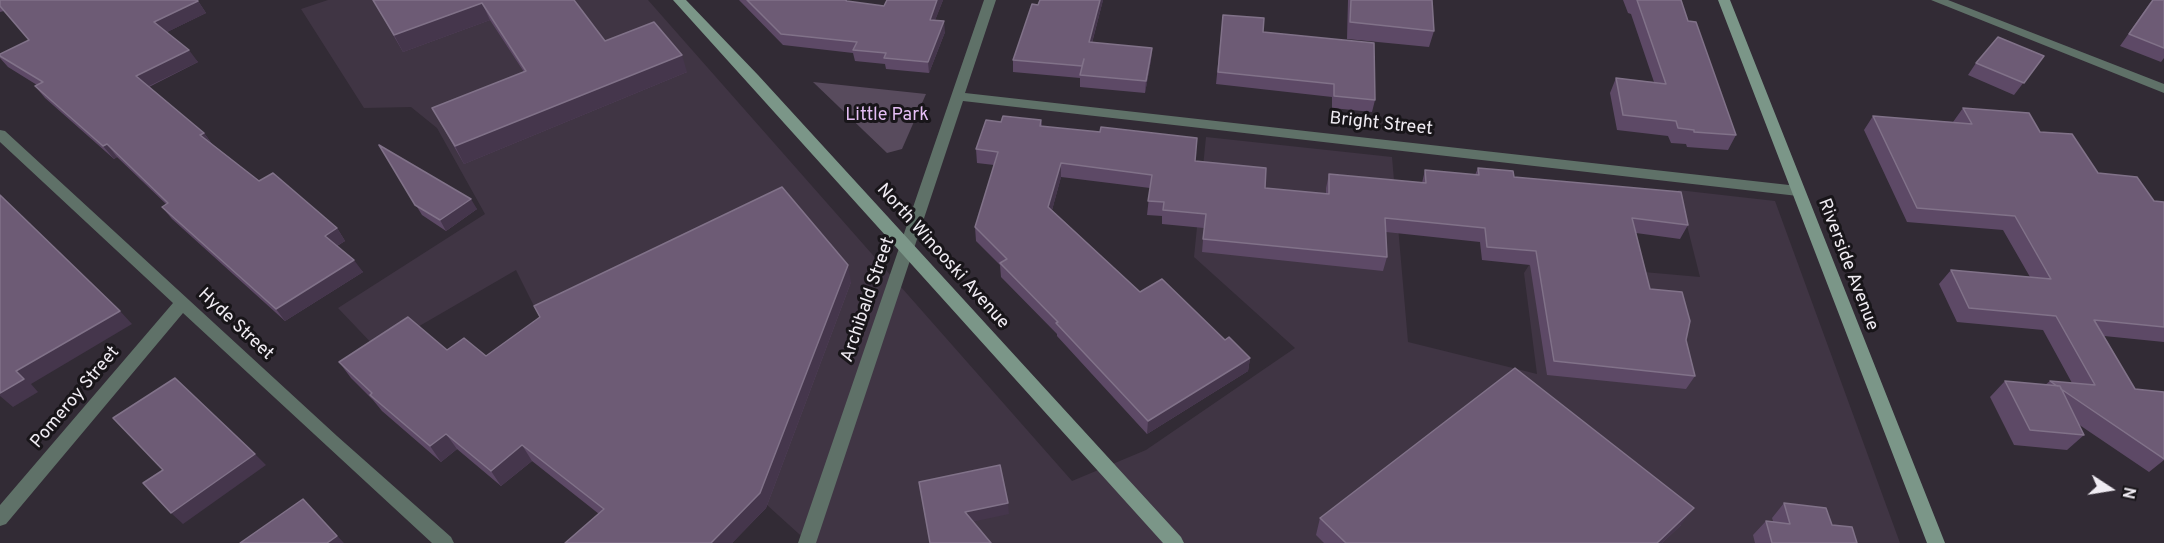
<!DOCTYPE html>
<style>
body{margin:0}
#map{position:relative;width:2164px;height:543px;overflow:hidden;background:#322b35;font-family:Overpass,sans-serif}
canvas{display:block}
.north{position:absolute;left:2080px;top:459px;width:60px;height:60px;-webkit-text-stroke:4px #181519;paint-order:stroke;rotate:102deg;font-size:16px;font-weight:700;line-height:24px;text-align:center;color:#f0ecf3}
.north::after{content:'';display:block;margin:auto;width:21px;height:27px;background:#f0ecf3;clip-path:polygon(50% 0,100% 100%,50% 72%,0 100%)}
</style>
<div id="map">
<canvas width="2164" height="543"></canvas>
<div class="north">N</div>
</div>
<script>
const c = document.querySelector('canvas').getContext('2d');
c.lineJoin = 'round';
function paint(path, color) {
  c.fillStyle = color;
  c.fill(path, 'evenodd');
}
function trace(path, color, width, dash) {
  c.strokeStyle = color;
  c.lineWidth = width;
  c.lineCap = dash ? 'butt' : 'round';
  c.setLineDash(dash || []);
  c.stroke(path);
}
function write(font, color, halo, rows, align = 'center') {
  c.font = font + ' Overpass,sans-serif';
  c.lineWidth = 6;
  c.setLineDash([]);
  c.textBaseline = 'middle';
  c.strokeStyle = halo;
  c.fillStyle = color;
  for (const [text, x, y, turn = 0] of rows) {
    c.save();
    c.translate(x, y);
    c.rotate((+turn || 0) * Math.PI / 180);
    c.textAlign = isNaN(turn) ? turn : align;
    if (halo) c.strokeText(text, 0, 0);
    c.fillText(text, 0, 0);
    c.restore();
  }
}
paint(new Path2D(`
 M328,0H648L1072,481L1146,450L1295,348L1194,257L1206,137L1392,157L1408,342L1537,374L1524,273L1531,262L1700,277L1678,190L1775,201L1900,543H809L767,505L542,322L516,270L378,350L338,308L485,214L437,128L411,107L364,108L301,9Z`), '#403544');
paint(new Path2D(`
 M813,82L926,94L902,149L887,153Z`), '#584b5d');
paint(new Path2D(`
 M984,0H996L965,93L1798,186L1805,191L1798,196L963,101L816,543H798Z
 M1931,0H1948L2164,84V93Z
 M0,130L5,131L337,436L451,537L454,543H432L183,313L6,524L0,526V505L173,303L0,142Z`), '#5f7168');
paint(new Path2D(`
 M673,0H686L758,75L1181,537L1184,543H1163Z
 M1718,0H1730L1945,543H1927Z`), '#7b9688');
paint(new Path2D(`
 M0,0L198,1L206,13L167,32L198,62L149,87L204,133L212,144L259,181L337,228L345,241L337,246L363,272L285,321L172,219L162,207L166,204L117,157L114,159L45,98L35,86L37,85L8,67L0,58V54L29,40L4,11L0,12Z
 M373,0H574L605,41L687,72L464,164L432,108L524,72L490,20L403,52Z
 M739,0H845L847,1L884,6L887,0H943L935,20L945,32L929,73L886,69L885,64L855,61L853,53L783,45Z
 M1040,0H1103L1092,43L1152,48L1151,60L1145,93L1080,87V78L1013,72V60Z
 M1348,0H1432L1434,31L1429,47L1347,39Z
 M1623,0H1681L1688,21L1736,135L1728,150L1687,147L1686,144L1671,143L1668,136L1617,130L1610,93L1616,78L1654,82L1631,14L1628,13Z
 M2152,0H2164V58L2161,62L2120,46Z
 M1223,15L1263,32L1375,100L1372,112L1332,108V97L1216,84Z
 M2044,56L2014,95L1968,75L1976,63Z
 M1963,108L2040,132L2098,173L2154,201L2164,202V342L2104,336L2135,389L2164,392V460L2149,472L2078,424L2084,435L2067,450L2014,445L1990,397L2005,381L2045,385L2050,381L2072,383L2043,330L1957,322L1939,284L1951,270L2030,277L2003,230L1907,222L1864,130L1873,116L1953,122Z
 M1041,120L1042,126L1195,161L1265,188L1326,194V188L1329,174L1422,183L1425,170L1475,175L1478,168L1514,177L1688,225L1680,239L1636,233L1650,289L1686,340L1695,376L1686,389L1547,375L1530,265L1482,260L1480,242L1386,232L1387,257L1383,271L1202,252L1204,228L1162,224V216L1147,215L1150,188L1061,177L1052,210L1140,292L1225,340L1250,358L1248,371L1147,434L1057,336V334L1001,277L1000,265L976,241L975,227L994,165L977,163L976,149L1001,122Z
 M379,145L477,209L446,231L422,215Z
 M851,282L766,508L732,543H565L599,514L532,461L501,486L457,449L441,462L382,411L373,400L351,378L339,362L447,350L486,356Z
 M1784,503L1832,525L1857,543H1755L1753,535L1766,521H1773L1772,518Z
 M1320,518L1681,525L1662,543H1324L1316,535Z`), '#5d4966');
paint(new Path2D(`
 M937,0H943L931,31L930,20Z
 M1100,0H1103L1089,54V42Z
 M198,1L206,13L163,34L154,22Z
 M482,3L490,20L403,52L394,35Z
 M944,21L945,32L929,73L928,62Z
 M1152,48L1151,60L1145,93L1146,81Z
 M189,50L198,62L145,88L136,76Z
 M682,55L687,72L464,164L455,146Z
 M204,133L213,146L200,135Z
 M107,144L117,157L114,159L103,146Z
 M1061,163V177L1049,221L1048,207Z
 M471,199L477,209L446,231L440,220Z
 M337,228L345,241L333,248L325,236Z
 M354,260L363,272L285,321L276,309Z
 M848,265L851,282L766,508L732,543H711Z
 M120,311L132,324L31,384L38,392L13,407L0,396V393L16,371Z
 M1250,358L1248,371L1147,434L1148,421Z
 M446,434L457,449L441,462L430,446Z
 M522,445L532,461L501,486L491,471Z
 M255,454L266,465L183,524L171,513Z
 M303,499L344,543H327Z
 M1008,503L1009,514L967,523L965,512Z
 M1694,508L1681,525L1662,543H1657Z`), '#45364c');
const building = new Path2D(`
 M0,0H197L198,1L154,22L189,50L136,76L204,133L200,135L259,181L273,173L337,228L325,236L354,260L276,309L162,207L168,203L107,144L103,146L35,86L43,82L0,56V54L29,40L0,6Z
 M373,0H574L605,41L654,22L682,55L455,146L432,108L526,71L482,3L394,35Z
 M747,0H845L847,1L884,6L887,0H937L930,20L944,21L928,62L884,58L886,53L853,50L857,42L781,34Z
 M1040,0H1100L1089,42L1152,48L1146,81L1080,75L1084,59L1082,66L1013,60L1032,4L1038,5Z
 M1351,0H1432L1434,31L1350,22Z
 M1637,0H1681L1688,21L1696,22L1736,135L1694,132V130L1678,128L1676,121L1623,115L1616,78L1666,84Z
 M2153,0H2164V48L2129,34Z
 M1223,15L1264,18L1263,32L1374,43L1375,100L1334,96V84L1218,72Z
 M1998,37L2044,56L2024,83L1976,63Z
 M1963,108L2029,113L2040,132L2072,134L2098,173L2137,177L2154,201L2164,202V327L2094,320L2135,389L2164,392V459L2061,389L2060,386H2057L2050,381L2095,385L2056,316L1969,308L1951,270L2051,279L2015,216L1917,208L1873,116L1972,124Z
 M1003,116L1041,120L1040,126L1100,132L1101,127L1197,138L1195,161L1266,168L1265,188L1329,194V174L1426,183L1425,170L1479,175L1478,168L1513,171L1514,177L1681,192L1688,225L1632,218L1650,289L1682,292L1690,321L1686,340L1695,376L1554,361L1536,251L1487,247L1485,228L1385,218L1387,257L1203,239L1206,214L1163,210L1164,202L1148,201L1152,175L1061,163L1048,207L1140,292L1162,279L1225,340L1229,337L1250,358L1148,421L1056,323L1058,322L1000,263L1007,259L975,227L998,152L976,149L986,120L1001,122Z
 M379,145L471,199L440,220L415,205Z
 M782,187L848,265L760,493L711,543H565L604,509L522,445L491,471L446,434L430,446L370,395L372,393L339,362L408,317L447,350L464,338L486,356L540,317L534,306Z
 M0,195L120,311L16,371L24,379L0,393Z
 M1515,368L1694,508L1657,543H1346L1320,518Z
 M175,378L255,454L171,513L143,483L163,470L113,418Z
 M2005,381L2060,386L2084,435L2030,430Z
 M1000,465L1008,503L965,512L991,543H930L919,482Z
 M303,499L337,536L327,543H240Z
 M1784,503L1826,508L1832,525L1852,527L1857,543H1772L1766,521L1790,524Z`);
paint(building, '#6d5b75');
trace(building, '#817289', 1.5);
write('18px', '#e5bef5', '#181519', [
 ["Little Park",887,116]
]);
write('18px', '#f0ecf3', '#181519', [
 ["Bright Street",1381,125,6],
 ["North Winooski Avenue",942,257,48],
 ["Riverside Avenue",1847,265,69],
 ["Archibald Street",869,300,-71],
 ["Hyde Street",235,325,43],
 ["Pomeroy Street",76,398,-50]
]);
</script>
